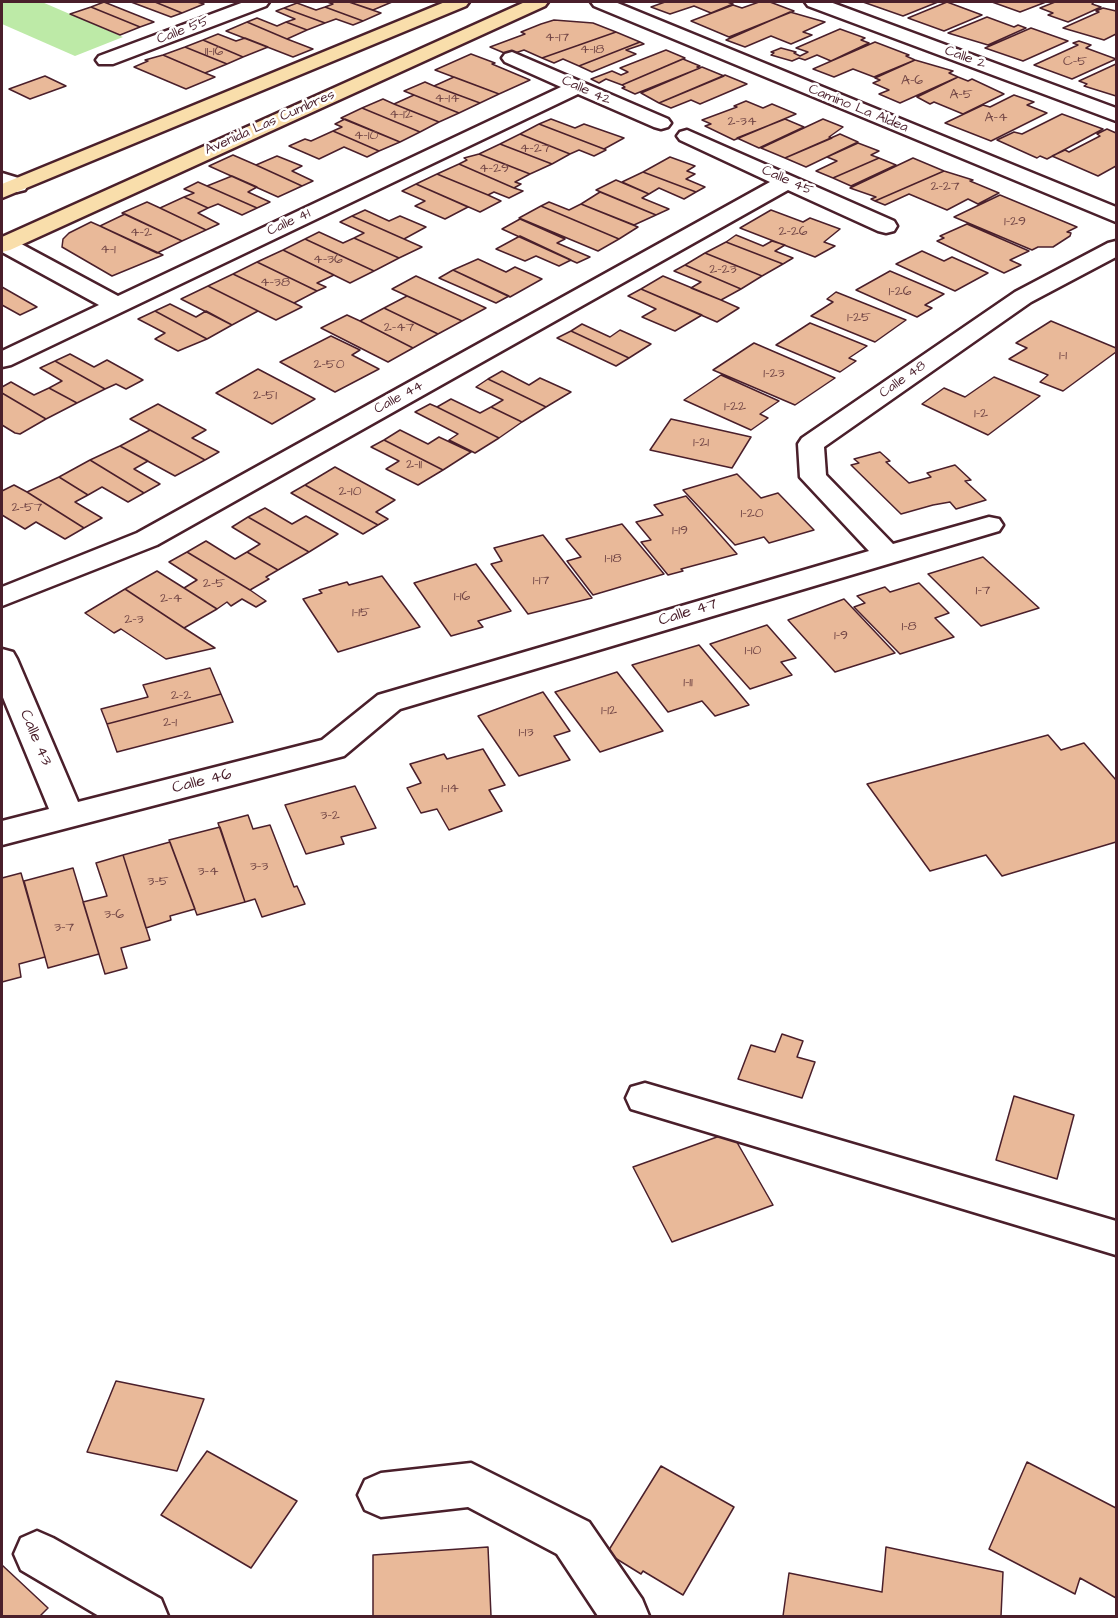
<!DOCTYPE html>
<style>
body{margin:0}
#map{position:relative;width:1118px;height:1618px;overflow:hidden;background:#fff;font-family:"Architects Daughter",sans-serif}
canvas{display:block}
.frame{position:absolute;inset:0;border:3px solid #4a1f2b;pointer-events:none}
</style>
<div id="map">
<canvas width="1118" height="1618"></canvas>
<div class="frame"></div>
</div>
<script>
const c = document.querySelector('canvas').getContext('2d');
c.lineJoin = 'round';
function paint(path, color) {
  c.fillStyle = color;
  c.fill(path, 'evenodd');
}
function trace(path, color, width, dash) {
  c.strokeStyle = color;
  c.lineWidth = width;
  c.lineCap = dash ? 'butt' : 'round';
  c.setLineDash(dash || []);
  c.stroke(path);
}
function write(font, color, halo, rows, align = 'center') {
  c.font = font + ' "Architects Daughter",sans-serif';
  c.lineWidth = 5;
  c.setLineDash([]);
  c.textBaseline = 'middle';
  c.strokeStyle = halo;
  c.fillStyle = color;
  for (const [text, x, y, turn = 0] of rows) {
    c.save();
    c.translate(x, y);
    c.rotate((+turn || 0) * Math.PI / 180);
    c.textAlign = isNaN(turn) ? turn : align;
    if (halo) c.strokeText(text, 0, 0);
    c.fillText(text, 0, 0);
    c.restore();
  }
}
paint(new Path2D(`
 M2,2H42L123,37L75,56L2,24Z`), '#bdeaa7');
const building = new Path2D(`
 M104,2L154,22L140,27L91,7Z
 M131,2H155L182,13L171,17Z
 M155,2H197L204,4L182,13Z
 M327,2H349L381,13L363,21L325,7L333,4Z
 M349,2H392L373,10Z
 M665,2H727L733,4L711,13L694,6L670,14L651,7Z
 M759,2H770L794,11L729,37L691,21L733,5L742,8Z
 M863,2H938L903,16Z
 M947,2L982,15L944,31L908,18Z
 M992,2H1046L1020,12Z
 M1055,2H1094L1092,4L1101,7L1068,22L1048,15L1053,13L1040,8Z
 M297,3L316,10L325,7L363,21L353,25L336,19L325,23L284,8Z
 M91,7L140,27L120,35L70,14Z
 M284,8L325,23L307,30L286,22L295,19L276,11Z
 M1103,8L1116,11V34L1104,40L1063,28L1099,12L1096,11Z
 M790,12L825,22L803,32L812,35L791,44L771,36L745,47L726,40Z
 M987,17L1014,27L1018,25L1026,28L988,45L948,33Z
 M257,18L277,26L286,22L307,30L287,39L247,22Z
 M554,20L593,23L616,32L542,58L524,50L509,55L490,47L525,34L521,32L541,24Z
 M247,22L287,39L313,49L293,57L226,31Z
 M1031,28L1068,41L1023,61L985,48Z
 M840,29L865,38L861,40L869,43L831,61L817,55L805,60L799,58L792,61L771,55L774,53L771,52L781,48L796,52L794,53L800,56L808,52L796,48Z
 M616,32L640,42L579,66L563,59L554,63L542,58Z
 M218,34L236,41L245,38L268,47L243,57L203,40Z
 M203,40L243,57L227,64L185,47Z
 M1079,41L1091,45L1086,48L1116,59L1072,79L1034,65L1078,45L1073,43Z
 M640,42L644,44L626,50L636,54L592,72L579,66Z
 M875,42L909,55L906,56L915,60L874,77L853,69L834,77L813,69Z
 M185,47L227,64L205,73L163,55Z
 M666,50L685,58L622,85L606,79L599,83L591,79L612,71L621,75L628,72L620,68Z
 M471,54L495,63L492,64L530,80L499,94L435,70Z
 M163,55L205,73L215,77L186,89L134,67L148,61L145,60Z
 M683,59L700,66L697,67L700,68L635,94L622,88L625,87L622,85Z
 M915,60L953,71L949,73L958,77L900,103L879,94L889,90L873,83L880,80L875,78Z
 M1116,64V96L1084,86L1087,84L1079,81Z
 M702,67L724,76L659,103L641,93Z
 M725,75L747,84L700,104L691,100L671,108L659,103Z
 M45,76L66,86L30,99L9,89Z
 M454,77L499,94L480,103L434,86Z
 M958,77L968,81L972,79L1004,94L963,114L934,102L930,104L917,97Z
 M425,82L434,86L480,103L459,113L404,91Z
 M414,95L459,113L439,122L394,104Z
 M1014,95L1034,102L1027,105L1047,113L991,141L945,123L983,105L990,107Z
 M383,99L394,104L439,122L420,132L362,108Z
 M746,101L763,108L772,104L796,114L734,140L705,126L711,124L702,120L737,107L734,106Z
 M362,108L420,132L400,142L341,118Z
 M1062,114L1103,129L1047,159L1040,156L1037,158L997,140L1014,132L1022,134Z
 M345,119L400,142L379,151L333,131L342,127L335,124Z
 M551,119L575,128L584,124L624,138L604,149L539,124Z
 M785,119L804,127L759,148L737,138Z
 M823,119L843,127L829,137L832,138L785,158L761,148Z
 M539,124L604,149L606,150L594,156L579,150L570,154L520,134Z
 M1107,129L1116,133V166L1098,176L1052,156L1065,150L1069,152L1100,136L1097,134Z
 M333,131L379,151L367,157L344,147L319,159L289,146L305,139L311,141Z
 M520,134L570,154L552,164L500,144Z
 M840,134L858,142L806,167L785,158Z
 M858,143L879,151L871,155L879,158L833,178L816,171L837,161L827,157Z
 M500,144L552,164L530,174L479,154Z
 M479,154L530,174L515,182L521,184L514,188L459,164L467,160L464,158Z
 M233,155L256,165L302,186L278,197L209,166Z
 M277,156L302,166L292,171L313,181L302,186L256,165Z
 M670,157L695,166L687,171L695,174L686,179L705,187L696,192L643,172Z
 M879,158L896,165L851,186L833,178Z
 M913,158L944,171L875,201L871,199L876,197L850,188Z
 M459,164L514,188L523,191L509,198L494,192L488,195L437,174Z
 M944,171L973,180L970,181L999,193L978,204L968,199L947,210L909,194L885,205L875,201Z
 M643,172L696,192L684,199L659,188L649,194L622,182Z
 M437,174L488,195L501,201L480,212L416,184Z
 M232,176L257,187L248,192L270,202L257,208L207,186Z
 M616,180L649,194L642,198L669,209L656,215L596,190Z
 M198,182L207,186L257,208L242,215L218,204L208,208L184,197L194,193L184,189Z
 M416,184L468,207L445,219L415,206L425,201L402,191Z
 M600,192L656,215L634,225L581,204Z
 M1000,195L1077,227L1067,232L1071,233L1070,236L1053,247H1038L1032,250L954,217Z
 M184,197L208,208L198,213L219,224L206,230L160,208Z
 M147,202L160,208L206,230L182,241L122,213Z
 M549,202L569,210L581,204L638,227L619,239L541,206Z
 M541,206L619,239L598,251L519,218Z
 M365,210L389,221L400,216L426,227L404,239L352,216Z
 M771,210L803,222L810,218L840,229L824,242L835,246L815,257L740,228Z
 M125,214L182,241L157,253L100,226Z
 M352,216L404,239L422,247L399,258L354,238L364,233L340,222Z
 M520,219L565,239L557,243L590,257L577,263L502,229Z
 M91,222L100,226L163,255L112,276L62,247L63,239L69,233Z
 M967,224L1029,251L1010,260L1021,265L1004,273L937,241L944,238L940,236Z
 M319,232L343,243L354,238L399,258L374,271L305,239Z
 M736,235L763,246L772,241L785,245L775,251L793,258L783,264L726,242Z
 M520,236L571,260L559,266L536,256L525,261L496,249Z
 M305,239L374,271L350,283L283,250Z
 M726,242L783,264L762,276L705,253Z
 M283,250L334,275L317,283L326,287L317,291L257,262Z
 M922,251L944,261L952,257L988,273L955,291L896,264Z
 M705,253L762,276L741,289L685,265Z
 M478,259L506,272L515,267L542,279L510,297L453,270Z
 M257,262L317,291L294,303L233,274Z
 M685,265L741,289L721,300L691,288L701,282L674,271Z
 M453,270L509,296L496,303L439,278Z
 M890,271L944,294L925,305L932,308L917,317L856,290Z
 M233,274L294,303L302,307L276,320L208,286Z
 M416,276L486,308L462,321L392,289Z
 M663,276L721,300L739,308L717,322L641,289Z
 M208,286L258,311L232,325L181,299Z
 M2,287L37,307L20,315L2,305Z
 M641,289L702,315L675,331L642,317L656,309L628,296Z
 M836,292L906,320L875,342L811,316L833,302L827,299Z
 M407,296L462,321L438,334L384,308Z
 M170,304L196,317L206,311L232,325L207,339L155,311Z
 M384,308L438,334L413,348L360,321Z
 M155,311L207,339L178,351L155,339L165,333L138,319Z
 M347,315L360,321L413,348L388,362L321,328Z
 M1051,321L1116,348V352L1063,391L1040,382L1048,375L1009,359L1027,348L1016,343Z
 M810,323L867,346L849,358L856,361L840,372L776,345Z
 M582,324L610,337L620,330L651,344L629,358L571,331Z
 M571,331L629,358L616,366L557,338Z
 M331,336L360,350L352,355L379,369L335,392L280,362Z
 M754,343L835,378L795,405L713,370Z
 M70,354L94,367L107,360L143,380L126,389L116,384L105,389L55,361Z
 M55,361L105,389L77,403L49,388L62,381L40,368Z
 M258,369L315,399L272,424L216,393Z
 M502,371L529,385L540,378L571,392L546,407L488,379Z
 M721,375L779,401L760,414L768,418L751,430L684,400Z
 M994,377L1040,396L988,435L922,404L944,388L965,397Z
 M488,379L546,407L522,422L491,407L503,400L476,387Z
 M11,382L34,395L49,388L77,403L46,419L2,393V387Z
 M2,393L46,419L20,434L15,433L2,425Z
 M451,399L480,413L491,407L522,422L499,438L437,407Z
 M158,404L206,430L192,438L219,452L205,460L130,419Z
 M430,404L437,407L499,438L475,453L449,440L458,434L415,412Z
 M671,419L751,437L732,468L650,450Z
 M150,430L205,460L175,476L120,446Z
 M400,430L428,444L439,437L471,452L443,470L384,440Z
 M384,440L443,470L418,485L386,469L399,461L371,447Z
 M120,446L148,461L134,469L160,484L144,493L90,460Z
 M880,452L890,461L886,462L909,483L931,477L927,473L955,465L971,480L965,481L986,500L956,509L950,502L933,505L901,514L851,465L859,463L854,459Z
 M90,460L144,493L128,502L102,487L88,495L59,477Z
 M335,467L395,500L376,512L388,519L378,525L305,485Z
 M737,474L761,498L778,493L814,530L769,543L764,537L735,545L683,490Z
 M59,477L88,495L75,502L102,518L84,528L27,492Z
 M14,485L27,492L84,528L65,539L36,522L25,529L2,515V491Z
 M305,485L378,525L363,534L291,493Z
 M686,496L737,554L681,569L683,571L668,575L641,542L651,540L636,522L663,515L654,505Z
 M265,508L292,524L306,516L338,534L309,552L248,517Z
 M248,517L309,552L278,570L247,552L260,544L232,527Z
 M622,524L664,574L593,595L567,561L581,557L566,539Z
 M543,535L592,598L528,614L491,564L502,561L494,548Z
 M206,541L235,559L247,552L278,570L266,577L269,579L250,590L187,552Z
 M187,552L250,590L266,601L256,607L242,599L231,606L227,602L217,609L184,588L197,580L169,562Z
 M983,557L1039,608L981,626L928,574Z
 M476,564L511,611L478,621L483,627L451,636L414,583Z
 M157,571L184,588L217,609L184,628L125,589Z
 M382,576L420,627L338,652L303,599L322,593L319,590L347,582L349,585Z
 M919,583L949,613L935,618L954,637L900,654L854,607L865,603L857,596L885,587L890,592Z
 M125,589L184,628L215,648L166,659L121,629L114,633L85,613Z
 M844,599L895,653L835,672L788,620Z
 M767,625L796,658L781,662L792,675L750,689L710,644Z
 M699,645L749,705L715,716L702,701L668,712L632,665Z
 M210,668L221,694L107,724L101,709L148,697L143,685Z
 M617,672L663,731L600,752L555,692Z
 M543,692L570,731L554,736L570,760L519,776L478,716Z
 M221,694L233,722L117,752L107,724Z
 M1048,735L1061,750L1084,743L1116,780V842L1002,876L986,855L930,871L867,784Z
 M483,749L505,785L489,790L502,811L449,830L437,809L421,813L407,788L421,783L410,764L444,754L447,759Z
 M355,786L376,828L341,837L344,844L306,854L285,805Z
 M248,815L253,829L270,825L294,887L297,886L305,904L262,917L255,899L245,902L218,823Z
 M220,827L245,902L197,915L169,840Z
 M170,842L195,909L170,916L171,920L146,928L123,855Z
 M123,855L150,940L121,948L127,968L105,974L83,902L107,896L96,863Z
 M73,868L99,954L48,968L24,881Z
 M21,873L45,957L19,964L21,977L2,982V878Z
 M782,1034L803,1041L797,1057L815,1062L802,1098L738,1079L751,1045L775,1052Z
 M1014,1096L1074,1115L1057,1179L996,1160Z
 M731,1132L773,1205L672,1242L633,1167Z
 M116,1381L204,1399L177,1471L87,1452Z
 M207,1451L297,1501L251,1568L161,1515Z
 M1027,1462L1116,1508V1598L1080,1578L1075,1594L989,1549Z
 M661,1466L734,1507L683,1595L643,1571L641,1574L607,1553Z
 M488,1547L491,1616H373V1555Z
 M886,1547L1003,1572L1001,1616H783L789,1573L882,1592Z
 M2,1565L48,1608L40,1616H2Z`);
paint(building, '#e9b999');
trace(building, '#4a1f2b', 1.5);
const minor = new Path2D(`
 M244,2H269L266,6L113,64H99L96,60L99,56Z
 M591,2H615L1116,207V222L594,6Z
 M805,2H830L1116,108V121L808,6Z
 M512,52L668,119L671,123L668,127L661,129L654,127L578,94L11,365L2,367V351L99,305L2,252V238L12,239L118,296L561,87L505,62L502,58L505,54Z
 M687,130L894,221L897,226L894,231L886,233L878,231L788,190L157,545L2,606V587L137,533L770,182L680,140L677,136L680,132Z
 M2,173L25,180L28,185L25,190L17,192L2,186Z
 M1116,241V257L1031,302L824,447L826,475L893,544L989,517L999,519L1003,525L999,531L400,709L344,756L2,845V821L49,809L2,695V649L13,652L17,659L78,802L322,740L378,695L869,551L800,477L798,444L802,438L1015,292L1108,243Z
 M645,1083L1116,1221V1255L631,1109L626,1098L631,1087Z
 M471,1463L589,1522L642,1599L649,1616H598L557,1554L468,1507L381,1517L365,1510L358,1495L365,1480L381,1473Z
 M37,1531L53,1538L161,1599L168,1616H99L21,1570L14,1554L21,1538Z`);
const highway = new Path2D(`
 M445,2H469L466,6L2,198V184Z
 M525,2H548L545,6L10,250L2,252V237Z`);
trace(minor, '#4a1f2b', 5);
trace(highway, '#4a1f2b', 5);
paint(minor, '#fff');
paint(highway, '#f9deab');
write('14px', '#4a1f2b', '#fff', [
 ["Calle 55",183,31,-21],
 ["Calle 2",965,58,20],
 ["Calle 42",586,91,24],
 ["Camino La Aldea",858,109,22],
 ["Avenida Las Cumbres",270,123,-24],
 ["Calle 45",787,181,24],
 ["Calle 41",289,223,-25],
 ["Calle 48",903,380,-35],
 ["Calle 44",399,398,-29]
]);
write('14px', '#724646', null, [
 ["4-17",557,38],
 ["4-18",592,50],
 ["11-16",214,52],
 ["C-5",1075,62],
 ["A-6",912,81],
 ["A-5",961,95],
 ["4-14",447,99],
 ["4-12",401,115],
 ["A-4",996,118],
 ["2-34",742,122],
 ["4-10",366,136],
 ["4-27",535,149],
 ["4-29",494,169],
 ["2-27",945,187],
 ["1-29",1015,222],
 ["2-26",793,232],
 ["4-2",141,233],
 ["4-1",108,250],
 ["4-36",328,260],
 ["2-23",723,270],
 ["4-38",275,283],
 ["1-26",900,292],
 ["1-25",859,318],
 ["2-47",399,328],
 ["1-1",1063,356],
 ["2-50",329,365],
 ["1-23",774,374],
 ["2-51",265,396],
 ["1-22",735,407],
 ["1-2",981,414],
 ["1-21",701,443],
 ["2-11",414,465],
 ["2-10",350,492],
 ["2-57",27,508],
 ["1-20",752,514],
 ["1-19",680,531],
 ["1-18",613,559],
 ["1-17",541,581],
 ["2-5",214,584],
 ["1-7",983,591],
 ["1-16",462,597],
 ["2-4",171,599],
 ["1-15",361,613],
 ["2-3",134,620],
 ["1-8",909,627],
 ["1-9",841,636],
 ["1-10",753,651],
 ["1-11",688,683],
 ["2-2",181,696],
 ["1-12",609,711],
 ["2-1",170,723],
 ["1-13",526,733],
 ["1-14",450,789],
 ["3-2",330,816],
 ["3-3",259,867],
 ["3-4",208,872],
 ["3-5",158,882],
 ["3-6",114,915],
 ["3-7",64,928]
]);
write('16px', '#4a1f2b', '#fff', [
 ["Calle 47",688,613,-17],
 ["Calle 43",35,738,67],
 ["Calle 46",202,782,-14]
]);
</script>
